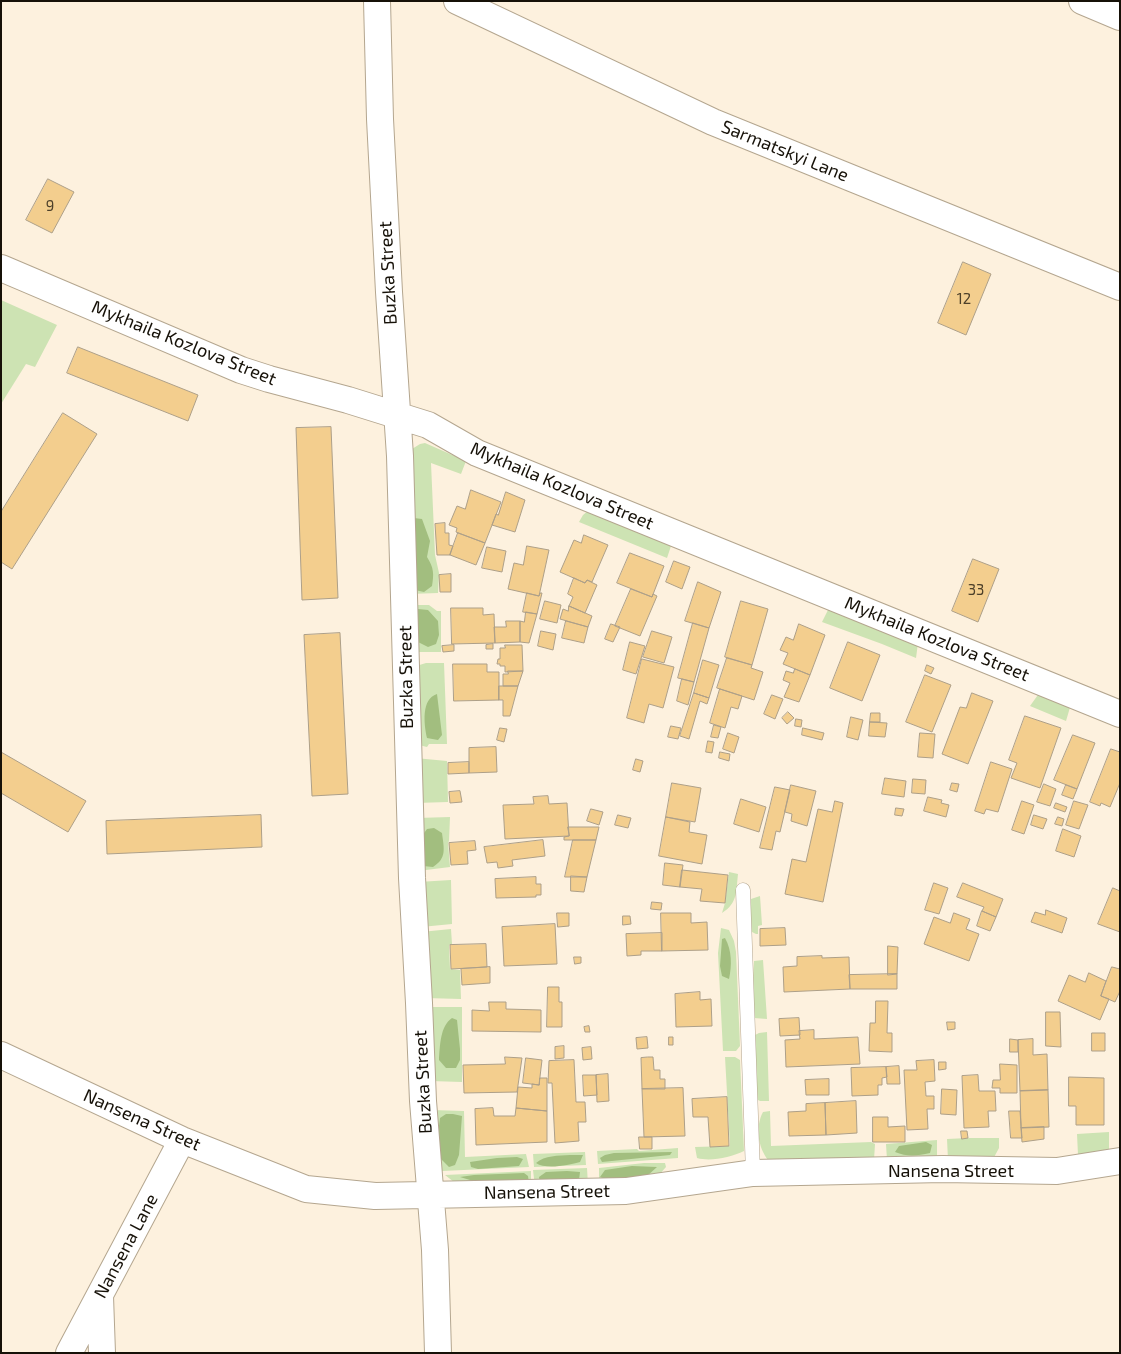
<!DOCTYPE html>
<style>
body{margin:0}
#map{position:relative;width:1121px;height:1354px;overflow:hidden;background:#fdf1de;font-family:"Exo 2",sans-serif}
canvas{display:block}
.frame{position:absolute;inset:0;border:2px solid #161108;pointer-events:none}
</style>
<div id="map">
<canvas width="1121" height="1354"></canvas>
<div class="frame"></div>
</div>
<script>
const c = document.querySelector('canvas').getContext('2d');
c.lineJoin = 'round';
function paint(path, color) {
  c.fillStyle = color;
  c.fill(path, 'evenodd');
}
function trace(path, color, width, dash) {
  c.strokeStyle = color;
  c.lineWidth = width;
  c.lineCap = dash ? 'butt' : 'round';
  c.setLineDash(dash || []);
  c.stroke(path);
}
function write(font, color, halo, rows, align = 'center') {
  c.font = font + ' "Exo 2",sans-serif';
  c.lineWidth = 5;
  c.setLineDash([]);
  c.textBaseline = 'middle';
  c.strokeStyle = halo;
  c.fillStyle = color;
  for (const [text, x, y, turn = 0] of rows) {
    c.save();
    c.translate(x, y);
    c.rotate((+turn || 0) * Math.PI / 180);
    c.textAlign = isNaN(turn) ? turn : align;
    if (halo) c.strokeText(text, 0, 0);
    c.fillText(text, 0, 0);
    c.restore();
  }
}
paint(new Path2D(`
 M1,300L57,325L35,367L26,364L1,404Z
 M425,443L466,461L461,474L431,463L435,555L439,573L438,593L409,594L412,449L420,444Z
 M589,510L672,543L667,558L579,522L583,515Z
 M410,605H429L437,611H441V652H412Z
 M830,606L918,643L916,658L882,644L822,622Z
 M426,663H444L447,744H429L427,747L415,744L413,667Z
 M1040,692L1071,704L1066,721L1030,706Z
 M415,758L447,761L448,802L416,803Z
 M450,817L449,841L448,843L450,867L418,871L417,818Z
 M729,872L738,874C736,891 738,903 722,913L725,903Z
 M451,880L452,924L421,927L418,882Z
 M760,896L762,925L758,926V934H756L750,931L751,899Z
 M721,928L729,930L734,941L736,952L740,1046L736,1051H723L718,953Z
 M451,929L452,944L449,945L450,969L460,970L461,999L425,998L421,932Z
 M763,960L767,1019L754,1018L752,1003L754,961Z
 M426,1007H462V1082L430,1081Z
 M767,1032L769,1101H760L756,1099L753,1036L759,1033Z
 M725,1057H735L740,1060L744,1151C731,1157 711,1162 697,1158L695,1147L730,1146Z
 M432,1110L464,1111L465,1157L526,1154L529,1167L442,1171L435,1154Z
 M770,1111L771,1146L871,1142L875,1144L874,1160H768C758,1147 755,1127 763,1112Z
 M1109,1132V1149L1078,1155L1077,1134Z
 M968,1138H999V1148L992,1161L948,1160L947,1139Z
 M937,1140V1160H887L886,1144Z
 M678,1148V1158L598,1164L597,1151L637,1149L639,1151Z
 M585,1152L586,1165L534,1167L533,1154Z
 M644,1163H665L666,1167L658,1176L599,1184V1168Z
 M587,1168L588,1185L535,1187L533,1170Z
 M531,1171V1187L454,1182L445,1175Z`), '#cde3b3');
paint(new Path2D(`
 M414,518L422,519L430,541L427,557C434,568 434,574 432,586L424,592L415,590L413,584L416,569Z
 M418,609L428,610L438,621L439,635L436,644L428,647L418,642L416,611Z
 M437,694L442,735L438,740L427,738C424,724 421,699 437,694Z
 M434,828L442,833C444,849 447,858 433,867L423,866L422,836L427,829Z
 M725,938C732,950 732,966 729,979L722,976L720,966L722,939Z
 M452,1018L457,1020L460,1049V1060L456,1068H446L439,1060C440,1046 440,1026 452,1018Z
 M446,1114H453L462,1116L459,1155L455,1165L449,1167L440,1158L439,1126L440,1118Z
 M926,1142L932,1145L930,1153C917,1156 907,1157 895,1152L899,1146Z
 M672,1152L670,1155L602,1162L600,1158L605,1155L614,1153Z
 M570,1155H583L580,1162C569,1165 546,1170 536,1163C545,1155 558,1156 570,1155Z
 M517,1157L523,1159L519,1166L478,1169L471,1167L470,1162L497,1158Z
 M632,1166L657,1167L647,1176L608,1180L600,1177L605,1170Z
 M567,1171L580,1172L579,1180L540,1184L539,1177L546,1172Z
 M524,1173L528,1176L529,1183H480L460,1177L474,1175Z`), '#a2be7f');
const building = new Path2D(`
 M48,179L74,192L52,233L26,220Z
 M963,262L991,274L966,335L938,323Z
 M78,347L198,395L188,421L67,373Z
 M63,413L97,434L12,569L1,562V512Z
 M331,427L338,598L302,600L296,428Z
 M471,490L501,502L485,543L456,532L457,528L449,525L457,506L465,509Z
 M506,492L525,500L515,532L492,525L496,514L498,515Z
 M445,523V533H449V545L453,546L450,555H437L435,524Z
 M458,533L485,543L476,565L450,555Z
 M584,535L608,545L592,582L587,580L585,583L560,572L574,540L581,543Z
 M527,546L549,550L539,596L508,589L514,563L523,565Z
 M487,547L506,551L502,572L482,568Z
 M630,553L664,566L652,597L617,583Z
 M973,559L999,569L978,622L952,611Z
 M674,561L690,567L682,589L666,582Z
 M451,574V592H440L439,575Z
 M574,578L585,583L587,580L597,585L585,613L569,606L573,597L568,594Z
 M698,582L721,592L709,628L685,621Z
 M631,589L652,597L653,594L657,596L640,636L615,626Z
 M527,593L539,596L540,593H542L537,614L523,612Z
 M545,601L561,605L557,623L540,619Z
 M741,601L768,609L752,665L725,657Z
 M569,606L592,616L588,627L560,619L563,609L568,611Z
 M451,608H483V615L494,614L495,643L452,644Z
 M526,612L537,614L529,643L520,642V621L524,622Z
 M506,621H520V642L495,643L494,627H506Z
 M566,621L588,627L584,643L562,638Z
 M693,623L709,628L694,682L678,678Z
 M611,624L620,627L613,642L605,639Z
 M799,624L825,635L810,675L783,664L788,653L780,650L786,637L793,640Z
 M541,631L556,634L553,650L538,646Z
 M652,631L672,637L664,663L643,657Z
 M340,633L348,794L312,796L304,635Z
 M630,642L645,646L636,674L623,670Z
 M848,642L880,655L862,701L830,688Z
 M493,644V649H486V645Z
 M454,645V651L443,652L442,646Z
 M505,645H522L523,671L505,672V666H500V664H497L498,659H500V648H505Z
 M727,658L752,665L751,668L763,672L754,700L717,688Z
 M642,659L674,667L663,708L649,704L644,723L627,718Z
 M703,660L719,665L709,698L694,693Z
 M453,664H487V672H499V700L454,701Z
 M927,665L934,668L931,674L925,671Z
 M795,669L810,675L799,702L784,697L790,683L783,680L786,671L793,673Z
 M508,671H523L518,686H503V674H508Z
 M925,675L951,685L932,732L906,722Z
 M682,679L694,682L688,705L677,701Z
 M499,686H518L510,716H503V700H499Z
 M720,689L742,696L738,709L731,707L725,728L710,723Z
 M694,693L709,698L707,704L700,701L689,739L680,736Z
 M972,693L993,701L968,764L942,754L960,707L966,708Z
 M772,695L783,699L775,719L764,714Z
 M788,712L794,718L787,724L782,718Z
 M871,713H880V722H870Z
 M1025,716L1061,728L1040,788L1011,778L1017,763L1009,760Z
 M851,717L863,720L858,740L847,737Z
 M796,719L802,720L801,727L795,726Z
 M870,722L887,723L885,737L869,736Z
 M714,725L721,727L718,738L711,737Z
 M671,726L681,728L678,739L668,737Z
 M500,728L507,729L504,742L497,740Z
 M803,728L824,733L822,740L802,735Z
 M728,733L739,737L734,753L723,749Z
 M920,733L935,734L933,758L918,757Z
 M1073,735L1095,743L1077,789L1054,780Z
 M708,741L714,742L712,753L706,752Z
 M496,747L497,772L469,773V748Z
 M1111,749L1120,752V783L1110,807L1101,803L1100,806L1090,802Z
 M1,752L86,801L68,832L1,793Z
 M720,752L730,754L729,761L719,758Z
 M636,759L643,761L640,772L633,770Z
 M469,762V773L448,774V763Z
 M991,762L1012,769L998,812L986,809L984,814L975,811Z
 M885,778L906,781L904,797L882,794Z
 M913,779L926,780L925,794L912,793Z
 M672,783L701,788L695,822L666,817Z
 M952,783L959,784L957,792L950,790Z
 M1044,784L1056,789L1050,806L1037,802Z
 M791,785L816,791L807,826L791,821L792,814L785,812Z
 M1066,785L1077,789L1073,799L1062,795Z
 M775,787L790,790L780,832L776,831L772,850L760,848Z
 M460,791L462,802L450,803L449,792Z
 M548,796L549,804L567,803L569,836L505,839L503,805L534,804L533,797Z
 M928,797L942,800L941,803L949,805L946,817L924,811Z
 M741,799L766,807L759,832L734,824Z
 M835,801L843,803L823,902L785,894L792,859L806,862L818,809L832,812Z
 M1022,801L1034,805L1024,834L1012,830Z
 M1074,801L1088,805L1079,829L1066,825Z
 M1056,803L1067,807L1065,812L1054,808Z
 M896,808L904,809L902,816L895,815Z
 M591,809L603,812L599,825L587,821Z
 M261,815L262,847L107,854L106,821Z
 M618,815L631,818L628,828L615,825Z
 M1034,815L1047,819L1043,829L1031,825Z
 M666,817L690,822L689,832L707,835L702,864L659,856Z
 M1058,817L1064,819L1062,826L1055,824Z
 M568,827H599L596,840H564V837L569,836Z
 M1063,829L1081,836L1074,857L1056,851Z
 M543,840L545,856L512,860L513,866L498,868L497,862L487,863L484,847Z
 M573,840H596L587,877H565Z
 M475,841L476,850L467,851L468,864L451,865L449,843Z
 M665,863L683,865L680,887L663,885Z
 M682,870L728,875L725,903L700,901L702,889L680,887Z
 M571,876L587,877L584,892L571,891Z
 M536,877V884H541V895H536V897L496,898L495,879Z
 M934,883L948,888L939,914L925,910Z
 M963,883L1003,899L996,917L982,911L984,907L957,897Z
 M1113,888L1120,891V932L1098,924Z
 M652,902L662,903L661,910L651,909Z
 M1046,910L1067,918L1062,933L1031,922L1035,912L1045,915Z
 M982,911L996,917L990,931L977,926Z
 M557,913H569V926L558,927Z
 M661,913H691V923L707,922L708,950L662,951Z
 M954,913L970,919L966,929L979,934L969,961L924,944L934,917L950,923Z
 M623,916H630L631,924L623,925Z
 M555,924L557,964L504,966L502,927Z
 M785,928L786,945L760,946V929Z
 M662,933V951H641V955L627,956L626,934Z
 M486,944L487,967L451,969L450,945Z
 M888,946L898,947L897,974L888,975Z
 M822,956V958L849,957L850,989L784,992L783,967L797,966V957Z
 M574,957H581V963L575,964Z
 M490,967V983L462,985L461,969Z
 M1112,967L1120,969V991L1115,1002L1101,996Z
 M1089,973L1106,981L1101,996L1109,999L1100,1020L1058,1001L1069,975L1085,982Z
 M897,974V989H850L849,975Z
 M548,987H559V1002H562V1027H547Z
 M700,992V1000L711,999L712,1026L676,1027L675,994Z
 M876,1001H888L887,1033H892V1052L869,1051L870,1023H875Z
 M489,1002H506V1009L541,1010V1032L472,1031V1010L489,1011Z
 M1046,1012H1060L1061,1047L1046,1046Z
 M799,1018L800,1035L780,1036L779,1019Z
 M947,1022H955V1029L948,1030Z
 M589,1026L590,1032H585L584,1027Z
 M814,1030V1039L858,1037L860,1064L786,1067L785,1040L800,1039L799,1031Z
 M1092,1033H1105V1051H1092Z
 M647,1037L648,1048L637,1049L636,1038Z
 M669,1037H673V1045H669Z
 M1010,1039L1018,1040V1052H1010Z
 M1033,1039V1055L1047,1054L1048,1090L1020,1091L1018,1040Z
 M564,1046V1058L555,1059V1047Z
 M591,1047L592,1059L583,1060L582,1048Z
 M505,1057L522,1058L517,1092L464,1093L463,1065L505,1064Z
 M648,1057H653L654,1070H660V1079H665V1089H642L641,1058Z
 M526,1058L542,1060L539,1085L523,1083Z
 M574,1060L576,1102H585L586,1122H578L579,1141L555,1143L552,1083H548L549,1061Z
 M934,1060L935,1081L925,1082L926,1096H934V1109H927L928,1129L907,1130L904,1070H917L916,1061Z
 M939,1062H946V1069L939,1070Z
 M1000,1064L1017,1065V1093H1000V1088H992L993,1080H1000Z
 M899,1066L900,1084H887L886,1067Z
 M886,1067L887,1077L882,1078V1085H878V1095L852,1096L851,1068Z
 M608,1074L609,1101L597,1102L596,1075Z
 M583,1075H596L597,1095L584,1096Z
 M978,1075L979,1091H995L996,1111H988L989,1127L964,1128L962,1076Z
 M1069,1077L1104,1078V1125H1076V1106H1069Z
 M540,1078H547V1111L516,1108L518,1087L532,1088V1084L539,1085Z
 M829,1079V1095H806L805,1080Z
 M683,1088L685,1136L644,1137L642,1089Z
 M942,1089L957,1090L956,1115L941,1114Z
 M1048,1090L1049,1127L1021,1128L1020,1091Z
 M727,1097L729,1146L710,1147L708,1117H693L692,1099Z
 M856,1101L857,1133L826,1135L825,1103Z
 M825,1103L826,1135L789,1136L788,1112L806,1111V1104Z
 M493,1108L494,1116H515L516,1108L547,1111V1142L476,1145L475,1109Z
 M1009,1111H1020L1022,1138H1011Z
 M873,1117H888V1127L905,1126V1142H873Z
 M1044,1127V1139L1022,1142L1021,1128Z
 M961,1131H967L968,1138L962,1139Z
 M639,1137H652V1149H640Z`);
paint(building, '#f3ce8e');
trace(building, '#ad9f88', 1);
const service = new Path2D(`
 M743,890L753,1173`);
const minor = new Path2D(`
 M377,1L380,119L389,292L400,456L412,878L419,1003L423,1101L435,1250L438,1353
 M457,1L713,122L1120,287
 M1082,1L1120,17
 M1,268L241,370L269,379L348,400L428,425L477,453L1120,714
 M1,1055L182,1140L306,1189L375,1196L626,1191L753,1173L943,1169L1057,1171L1120,1161
 M100,1296L102,1353
 M69,1353L182,1140`);
trace(service, '#b4a68f', 15);
trace(minor, '#b4a68f', 28);
trace(service, '#fff', 14);
trace(minor, '#fff', 26);
write('15px', '#4d402a', null, [
 ["9",50,206],
 ["12",964,299],
 ["33",976,590]
]);
write('18px', '#161108', '#fff', [
 ["Sarmatskyi Lane",785,151,22],
 ["Buzka Street",388,273,-93],
 ["Mykhaila Kozlova Street",184,343,22],
 ["Mykhaila Kozlova Street",562,486,23],
 ["Mykhaila Kozlova Street",937,639,22],
 ["Buzka Street",406,677,-91],
 ["Buzka Street",423,1082,-93],
 ["Nansena Street",142,1120,24],
 ["Nansena Street",951,1171],
 ["Nansena Street",547,1192,-1],
 ["Nansena Lane",126,1246,-62]
]);
</script>
